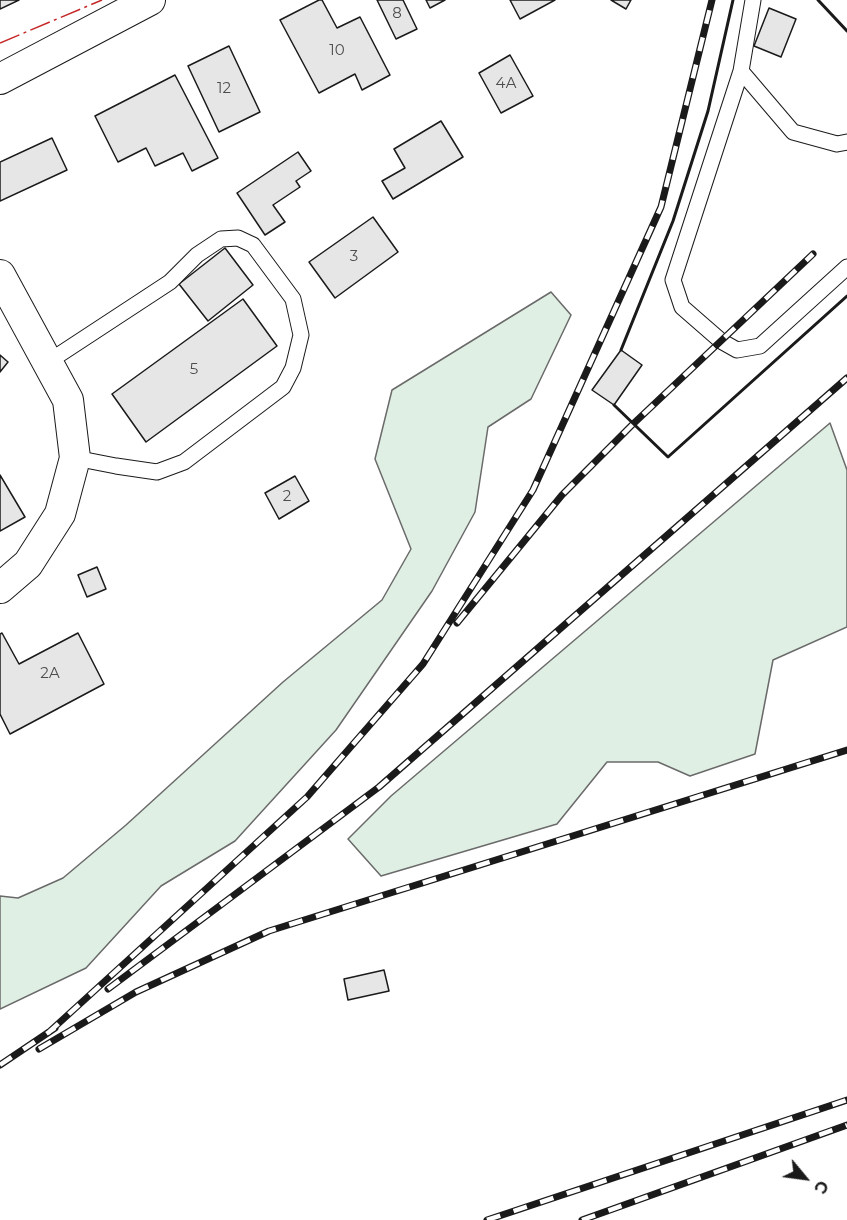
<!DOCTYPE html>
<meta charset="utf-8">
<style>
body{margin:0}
#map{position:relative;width:847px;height:1220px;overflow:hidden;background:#fff;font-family:Montserrat,sans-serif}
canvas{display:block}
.north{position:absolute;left:775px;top:1148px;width:60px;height:60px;-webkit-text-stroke:4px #fff;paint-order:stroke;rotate:119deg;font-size:16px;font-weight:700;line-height:24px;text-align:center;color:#1a1a1a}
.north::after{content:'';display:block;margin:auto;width:21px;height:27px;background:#1a1a1a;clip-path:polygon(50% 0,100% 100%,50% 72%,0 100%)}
</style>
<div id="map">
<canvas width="847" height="1220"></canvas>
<div class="north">С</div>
</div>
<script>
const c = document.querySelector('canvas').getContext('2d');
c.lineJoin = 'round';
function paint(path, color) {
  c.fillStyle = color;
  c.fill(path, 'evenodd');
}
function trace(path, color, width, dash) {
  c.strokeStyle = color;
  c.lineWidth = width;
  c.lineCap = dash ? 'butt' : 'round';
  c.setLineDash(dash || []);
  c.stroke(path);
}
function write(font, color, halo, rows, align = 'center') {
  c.font = font + ' Montserrat,sans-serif';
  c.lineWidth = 4.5;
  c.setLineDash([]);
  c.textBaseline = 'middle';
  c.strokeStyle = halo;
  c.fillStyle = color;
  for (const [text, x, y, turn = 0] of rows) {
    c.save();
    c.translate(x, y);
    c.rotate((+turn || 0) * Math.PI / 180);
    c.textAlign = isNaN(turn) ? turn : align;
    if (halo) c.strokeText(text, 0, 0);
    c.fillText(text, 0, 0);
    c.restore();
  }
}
const green = new Path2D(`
 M551,292L571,315L531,399L488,427L475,512L432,591L336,730L235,841L161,886L86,968L0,1009V896L18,898L63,878L126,825L283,682L382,600L411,549L375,459L392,390Z
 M830,423L847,470V627L773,660L755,754L690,776L658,762H607L557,824L381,876L348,839L391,796Z`);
paint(green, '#e0efe3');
trace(green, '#6a6a6a', 1.5);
const building = new Path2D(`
 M0,0H19L0,9Z
 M319,0H322L337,28L360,17L390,75L362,90L355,74L319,93L280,20Z
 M377,0H403L417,29L396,39Z
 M426,0H445L430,8Z
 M510,0H555L520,19Z
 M611,0H631L626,9Z
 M769,8L796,19L781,57L754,46Z
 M229,46L260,112L219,132L188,66Z
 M510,55L533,96L501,113L479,73Z
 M175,75L218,158L192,171L183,153L155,166L146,148L118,162L95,116Z
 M441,121L463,157L393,199L382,181L405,168L394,149Z
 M52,138L67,170L0,201V162Z
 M298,152L311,171L296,181L300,187L273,205L285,222L265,235L237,193Z
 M373,217L398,252L335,298L309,262Z
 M225,248L253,285L208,321L179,284Z
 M243,299L277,346L146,442L112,394Z
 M621,350L642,365L614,405L592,390Z
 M0,355L8,362L0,372Z
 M0,475L25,517L0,531Z
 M295,476L309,501L279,519L265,493Z
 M97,567L106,589L87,597L78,575Z
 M2,633L19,664L78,633L104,684L10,734L0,714V634Z
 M384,970L389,991L348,1000L344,979Z`);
paint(building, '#e6e6e6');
trace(building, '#1a1a1a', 1.5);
const lane = new Path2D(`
 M753,0L741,71L793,132L837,144L847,142
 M741,71L673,280L682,307L721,341L737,350L760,346L847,267
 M48,362L170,282L197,255L221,239L238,238L253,245L293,299L301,335L293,368L283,387L184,462L157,472L116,466L75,458`);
const street = new Path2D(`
 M0,79L150,0
 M0,275L68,400L75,458L60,514L28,564L0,588`);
trace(lane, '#1a1a1a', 17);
trace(street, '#1a1a1a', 32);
trace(lane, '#fff', 15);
trace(street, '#fff', 30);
const rail = new Path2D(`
 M457,623L562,495L632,425L813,254
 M108,989L379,787L847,378
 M48,1033L307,797L423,664L533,490L661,207L712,0
 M39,1049L136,992L269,931L847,750
 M0,1065L55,1028
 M487,1220L847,1100
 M582,1220L847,1125`);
trace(rail, '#1a1a1a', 7);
trace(rail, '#fff', 4.5, [14]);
trace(new Path2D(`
 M818,0L847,31
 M621,350L673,221L708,111L733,0
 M614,405L668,457L847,296`), '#1a1a1a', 3);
trace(new Path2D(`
 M0,43L102,0`), '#c62828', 1.5, [21, 4.5, 3, 4.5]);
write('15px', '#4d4d4d', null, [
 ["8",397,14],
 ["10",337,51],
 ["4А",506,84],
 ["12",224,89],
 ["3",354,257],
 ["5",194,370],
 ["2",287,497],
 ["2А",50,674]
]);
</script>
